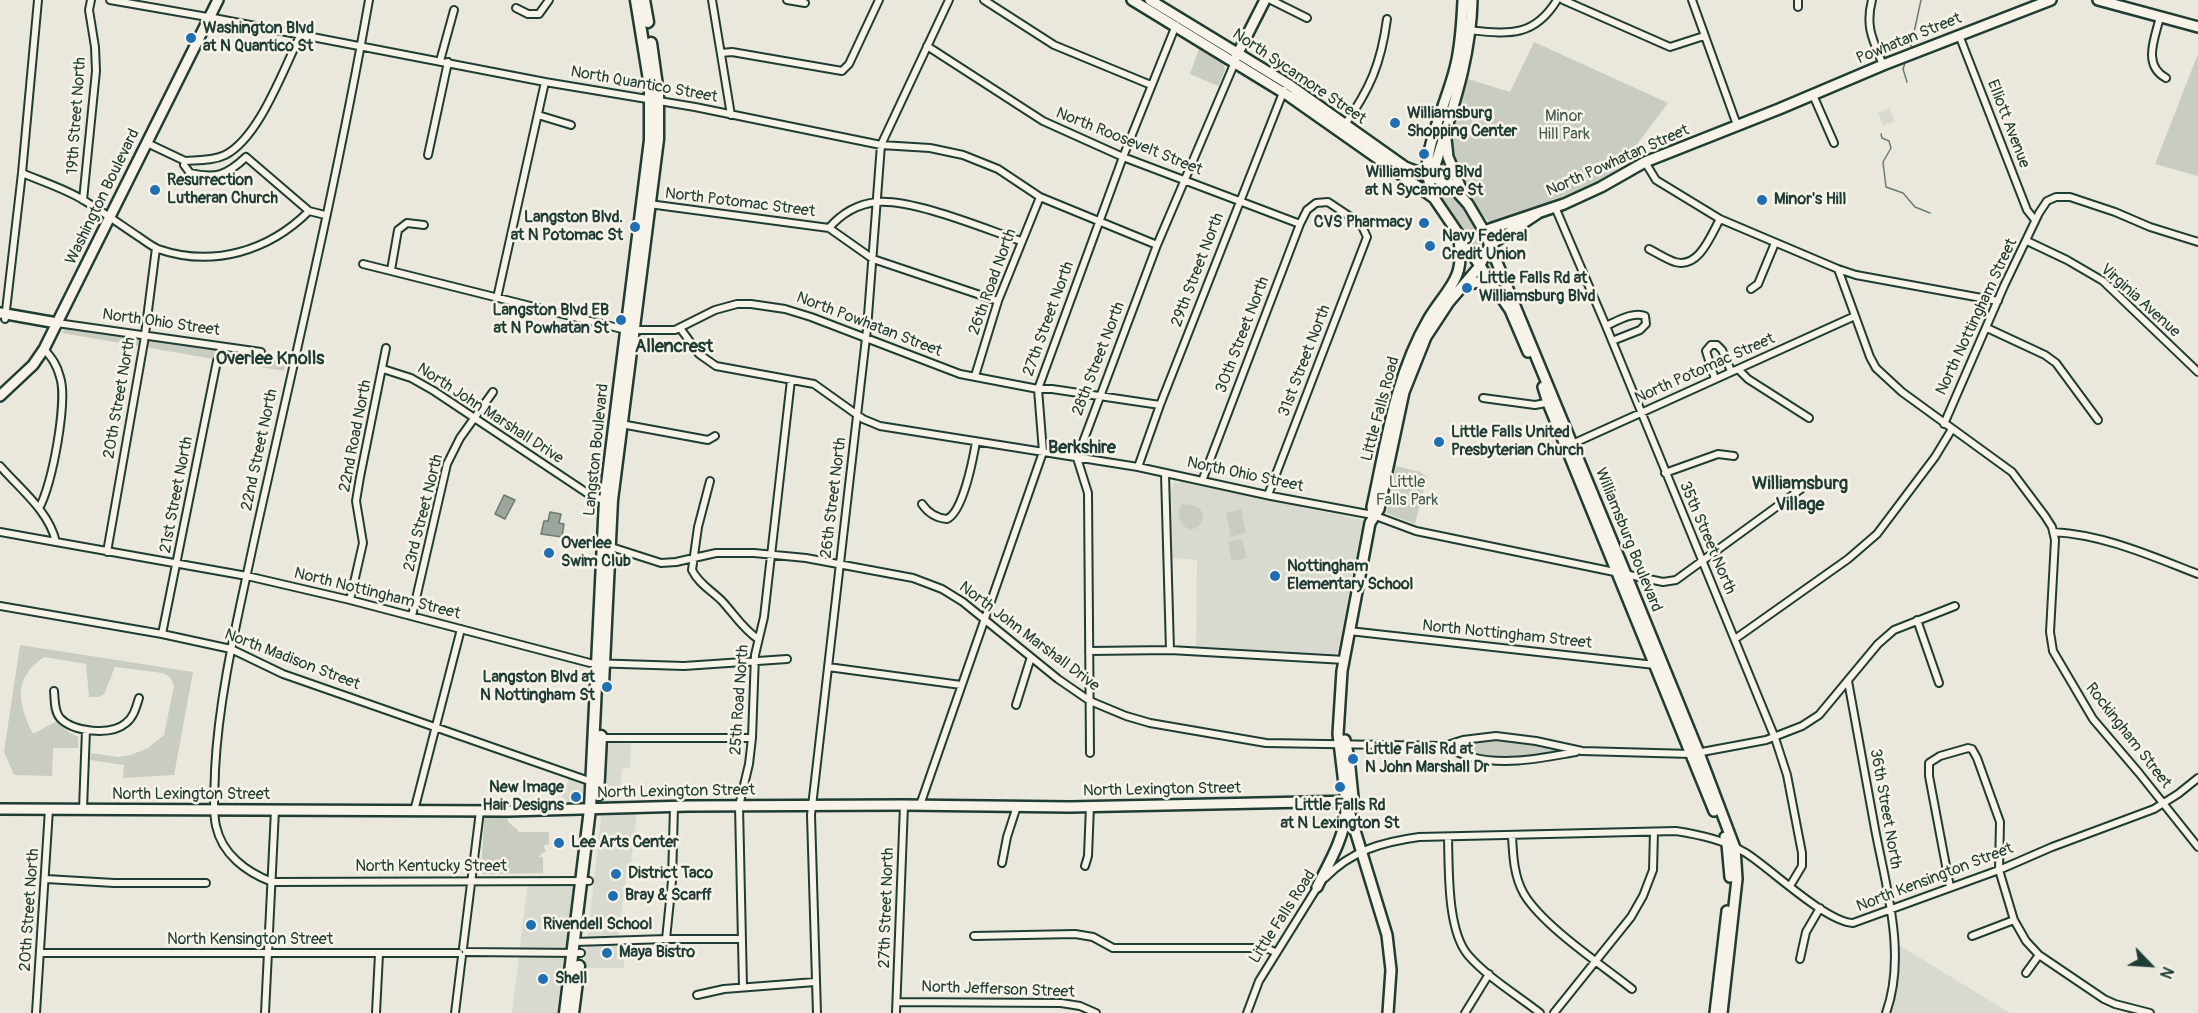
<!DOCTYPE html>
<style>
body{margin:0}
#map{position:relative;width:2198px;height:1013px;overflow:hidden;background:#eae8dd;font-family:Pangolin,sans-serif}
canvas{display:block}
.north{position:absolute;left:2120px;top:935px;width:60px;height:60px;-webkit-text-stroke:4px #f7f3e8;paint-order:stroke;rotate:115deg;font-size:16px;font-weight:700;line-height:24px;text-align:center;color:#1f3d34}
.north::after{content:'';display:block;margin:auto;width:21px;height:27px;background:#1f3d34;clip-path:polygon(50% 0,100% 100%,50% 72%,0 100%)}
</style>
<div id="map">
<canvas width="2198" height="1013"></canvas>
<div class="north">N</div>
</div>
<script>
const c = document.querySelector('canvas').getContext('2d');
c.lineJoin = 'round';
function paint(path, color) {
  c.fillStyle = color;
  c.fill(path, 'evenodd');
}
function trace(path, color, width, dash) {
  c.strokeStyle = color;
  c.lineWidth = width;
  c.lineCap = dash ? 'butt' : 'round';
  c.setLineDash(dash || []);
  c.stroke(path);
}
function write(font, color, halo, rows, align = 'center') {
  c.font = font + ' Pangolin,sans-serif';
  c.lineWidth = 5;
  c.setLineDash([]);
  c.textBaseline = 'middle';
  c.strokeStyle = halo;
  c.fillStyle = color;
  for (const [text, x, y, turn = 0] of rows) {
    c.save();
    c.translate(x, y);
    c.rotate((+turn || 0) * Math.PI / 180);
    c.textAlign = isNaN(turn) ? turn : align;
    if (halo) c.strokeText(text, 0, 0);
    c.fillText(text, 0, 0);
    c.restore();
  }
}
paint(new Path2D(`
 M1889,108L1895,121L1883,126L1878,113Z
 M1181,482L1363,520L1338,652L1335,654L1196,647L1197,560L1172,558L1171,489L1174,483Z
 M604,738H631L630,768L622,769L619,806H638L630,870H627L618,940H624V968H584L602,809Z
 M570,776L587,782L585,807L558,806Z
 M528,881H575L559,1013H512Z
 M1894,942L2010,1013H1886L1891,1001Z`), '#d9dacf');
paint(new Path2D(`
 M1534,42L1668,103L1635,147L1629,161L1619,168L1600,180L1569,194L1492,223C1482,219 1477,206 1473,198C1457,169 1447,143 1457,110C1461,99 1465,90 1468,79L1510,92Z
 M1199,49L1224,64L1225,70L1218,86L1190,74Z
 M2198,54V176L2155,164Z
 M1439,183L1453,191L1481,238V251C1468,245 1444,203 1435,189V185Z
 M1491,253L1520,326L1484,267Z
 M65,327L287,357L284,371L62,333Z
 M1396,466L1420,472L1427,477L1415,524L1386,513Z
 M1182,504C1194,505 1203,505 1203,520L1198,527L1190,530C1179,525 1176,514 1182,504Z
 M1241,509L1246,533L1231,537L1226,513Z
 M1242,539L1247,558L1232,561L1228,542Z
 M20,645L193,672L174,775L123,778L124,765L90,760L91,753L118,757L131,755L148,748L164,735L174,686L170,677L163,673L115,667L104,694L99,697H89L86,664L44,657C12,679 18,703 33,734L57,721L64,729L78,737V748H53L52,776L14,775L4,752Z
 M1496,738L1528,742L1559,749L1558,752C1525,757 1489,763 1457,749L1458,744Z
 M487,815H506L509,823L517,829L518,832H549V844L543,846L546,851L538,857H543V873L484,874L481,872L484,819Z`), '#c8ccc1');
const water = new Path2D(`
 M504,495L515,500L505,519L495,514Z
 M550,512L561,514L559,523L564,524L562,537L541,534L544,521H548Z`);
paint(water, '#9ca69c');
trace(water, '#6a7c72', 1.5);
trace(new Path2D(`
 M1911,46L1921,0
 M1905,63L1903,69L1907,82
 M1881,134L1882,138L1889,141L1891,148L1883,162L1886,187L1903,193L1915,207L1930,213`), '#6a7c72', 1.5);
const street = new Path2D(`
 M110,0L219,19L545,82L695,107L881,145L930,148L963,155L998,169L1040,197L1157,245
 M369,0C337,182 294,361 254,541C238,617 219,693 215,770C215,788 212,808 216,826C222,854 246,872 272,882L589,881
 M712,0L731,115
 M787,0L805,3
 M984,0L1054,45L1151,85
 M1271,0L1307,18
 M1563,0L1670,47L1704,36
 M1692,0L1737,125
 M1798,0V7
 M1872,0C1865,27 1873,40 1883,65
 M516,8L528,14H539L549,0
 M2160,17C2155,38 2142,65 2166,78
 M1468,30C1508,34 1534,38 1557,0
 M1959,35L2027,210L2035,220
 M927,46L1043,121L1123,157L1300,224
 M721,53L732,52L842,71L849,64L879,0
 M440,61L454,10
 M1813,95L1834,143
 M538,115L571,125
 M1344,126C1370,89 1381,64 1387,19
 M147,143L185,161L184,165L190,173C216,179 227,175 246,157L309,211L325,215
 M428,155L448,62
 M185,161C198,160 213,161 225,155C259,138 283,70 300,36
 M1645,162L1656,180L1720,219L1838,269L1856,275L1998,301
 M22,173C43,182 66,189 85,201C103,212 121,225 139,237C145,241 151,246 158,249C213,268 269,251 309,211
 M83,200L96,71L95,47L89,10L91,0
 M649,204L829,228L873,259L998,301
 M1555,207L1606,326L1775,738L1787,775L1802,853V866L1790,886
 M829,228C841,214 858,204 877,202C914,199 985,229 1021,241
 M2027,241L2067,260L2103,281L2198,372
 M1649,249C1657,253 1666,259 1675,262C1699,269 1711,235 1720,219
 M363,264L626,330H675L715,310L737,304H751L785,309L811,317L960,374L1038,389H1052L1160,405
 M1838,269L1870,357L1876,368L1902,392L2012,472L2045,516L2052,527L2055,540L2050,632L2053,651L2093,719L2139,773L2198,847
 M391,270L398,230L407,223L424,225
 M1751,289L1758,284L1775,243
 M497,298L545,82
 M5,319L22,173L38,0
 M57,323L261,352
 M1606,326C1617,321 1634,311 1645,316L1646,324L1640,330L1612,341
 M680,328L699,354L716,366L814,384L863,419L880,426L1138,467L1271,496L1373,515L1416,531L1663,582L1676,580L1801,489
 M1987,328L2045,355L2056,363L2098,420
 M383,369L411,378L434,391L593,497L605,500
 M1738,369L1748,379L1809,418
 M975,376L998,301L1040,197
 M1715,379L1706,351L1711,345H1717L1722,350L1731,371
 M1483,398L1535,405L1551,402
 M621,424L708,440L715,436
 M1944,424L2004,286L2039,213L2047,201L2056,197H2070L2115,212L2150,227L2198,242
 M1570,445L1855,316
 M0,466C20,489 49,511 56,542L247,576L350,600L590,663L684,666L787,659
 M1138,467L1160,405L1284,90
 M1665,473L1718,454L1734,456
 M1165,474L1170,650
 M710,481L698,527L692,570C698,583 712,591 722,601C734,614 743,629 758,639
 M1202,481L1300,224L1307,210L1316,203L1328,202L1361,224L1367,237L1268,495
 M922,504C928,513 936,518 947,519C963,512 973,459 976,442
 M39,508C52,487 68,400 60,377C57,365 52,358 44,349
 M0,532L56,542
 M2054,532C2105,535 2151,556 2198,574
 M608,546L661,563L676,562L716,553H754L806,558L913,578L942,589L963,602L1058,679L1090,701L1126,716L1150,723L1266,743L1444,746L1463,740L1496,736L1536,741L1582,751L1691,754L1766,740L1802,726L1819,715L1878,644L1894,630L1955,606
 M107,552L144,342L156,248
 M350,600L363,543L356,501L360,477L386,348
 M0,606L162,634L231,649L283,674L592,782
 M412,616L447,464L460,438L493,392
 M1917,620L1939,683
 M1349,631L1655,665
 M162,634L217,361
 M1735,639L1848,559L1877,534L1935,457L1952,429
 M1089,651L1170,650L1345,660
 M828,667L961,685
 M1848,681C1857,730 1866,779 1875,829C1886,887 1907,955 1886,1013
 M54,691C55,700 54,711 60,718C73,732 111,736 126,723C134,717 136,707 139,698
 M1016,705L1031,657
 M601,738H752
 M1445,747C1453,750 1462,755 1471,757C1506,766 1541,758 1576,752
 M1090,753L1088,493L1077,458L1157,245L1235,62
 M920,805L1043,452L1038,389L1123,157L1176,25
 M83,809L86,730
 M414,811L461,629
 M1512,836C1513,856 1514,877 1524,894C1543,926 1602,965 1632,989
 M1448,838C1449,870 1447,930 1468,955C1487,977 1517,995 1540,1013
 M1002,863L1007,837L1017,806
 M1085,866L1088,856L1090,806
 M1325,878C1351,851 1382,842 1419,837L1676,831C1701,835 1724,840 1746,853C1771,869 1826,922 1853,923L1999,870L2052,847L2154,809L2178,794L2198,778
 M46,879L114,883H206
 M1950,887L1929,776V763L1940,756L1968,748L1972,749L1977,758L2000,822L1999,870L2014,920L2026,941L2039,955L2104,999L2115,1004L2150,1013
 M974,936L1075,934L1093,937L1113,948H1266L1275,952
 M1972,936L2014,920
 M666,939L672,881L674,806
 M575,942L666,939H741
 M463,948L480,811
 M466,952L581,953
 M41,953H459
 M1800,959L1806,932L1820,908
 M2026,973L2039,955
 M743,987L739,806L749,764L752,738L755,655L764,617L791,380
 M697,995L724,989L815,982
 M897,1002L1061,1003L1080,1006L1096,1013
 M36,1013L49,809
 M265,1013L275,810
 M376,1013L379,954
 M455,1013L462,956
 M817,1013L811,815L867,329L881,145L949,0
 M896,1013L904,805
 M1247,1013L1259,981L1318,886
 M1465,1013L1489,974
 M1554,1013L1631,917L1643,896L1653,870L1654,832`);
const secondary = new Path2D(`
 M1132,0L1289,96L1434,198
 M1150,0L1288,84L1405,167L1450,184L1468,204L1484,231L1630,584L1699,753L1735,848L1737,879L1722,1013
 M1463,0C1462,22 1461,43 1456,64C1449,97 1427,139 1427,171C1428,180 1431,189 1434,198L1510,310L1528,352
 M2098,0L2198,27
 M1236,57L1265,0
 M1446,139L1448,157L1462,191
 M1429,181L1432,176C1449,118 1471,62 1472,0
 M1484,231L1564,204L1601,187L1645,162L1779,109L1883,65L2051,0
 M1463,286L1478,282L1492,287
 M0,313L57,323
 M1543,387L1548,403L1714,811
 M0,396L33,365L44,349L218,0
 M1373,515L1372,507C1386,443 1395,376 1429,318C1448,287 1465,280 1459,240
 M1345,740L1349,758L1354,807
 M0,809L509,811L688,806L904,805L1070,807L1353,801
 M1725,837L1727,844L1730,877
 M1317,887C1329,863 1345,837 1346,810
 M1388,1013L1391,970L1387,935L1346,801L1338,734L1342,671L1370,523L1379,509L1404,392L1426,337L1449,302L1479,267L1490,245L1537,214
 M1715,1013L1727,911`);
const primary = new Path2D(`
 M644,0L648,22
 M603,684L612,500L658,139V93L651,43
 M598,795L601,736
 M565,1013L590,809L605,500L650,140V86L636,0
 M573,1013L579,966`);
trace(street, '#1f3d34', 10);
trace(secondary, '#1f3d34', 14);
trace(primary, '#1f3d34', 15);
trace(street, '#f7f3e8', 6);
trace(secondary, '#f7f3e8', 9);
trace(primary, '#f7f3e8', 10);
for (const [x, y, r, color] of [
 [191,38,6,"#1f6fb2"],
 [1395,123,6,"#1f6fb2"],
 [1424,154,6,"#1f6fb2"],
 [155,190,6,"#1f6fb2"],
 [1762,200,6,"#1f6fb2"],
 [1424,223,6,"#1f6fb2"],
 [635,227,6,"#1f6fb2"],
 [1430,246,6,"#1f6fb2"],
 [1467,288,6,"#1f6fb2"],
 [621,320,6,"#1f6fb2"],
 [1439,442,6,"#1f6fb2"],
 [549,553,6,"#1f6fb2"],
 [1275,576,6,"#1f6fb2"],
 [607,687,6,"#1f6fb2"],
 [1353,759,6,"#1f6fb2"],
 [1340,787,6,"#1f6fb2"],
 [576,797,6,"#1f6fb2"],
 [559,843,6,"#1f6fb2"],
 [616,874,6,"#1f6fb2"],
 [613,896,6,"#1f6fb2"],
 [531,925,6,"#1f6fb2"],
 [607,953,6,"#1f6fb2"],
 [543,979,6,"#1f6fb2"]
]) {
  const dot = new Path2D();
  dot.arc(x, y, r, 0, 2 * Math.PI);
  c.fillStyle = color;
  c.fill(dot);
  trace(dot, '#f7f3e8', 2);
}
write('bold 16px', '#1f3d34', '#f7f3e8', [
 ["Washington Blvd",203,29],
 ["at N Quantico St",203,47],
 ["Williamsburg",1407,114],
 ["Shopping Center",1407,132],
 ["Williamsburg Blvd",1424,173,"center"],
 ["at N Sycamore St",1424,191,"center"],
 ["Resurrection",167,181],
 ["Lutheran Church",167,199],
 ["Minor's Hill",1774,200],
 ["Langston Blvd.",623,218,"right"],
 ["at N Potomac St",623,236,"right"],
 ["CVS Pharmacy",1412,223,"right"],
 ["Navy Federal",1442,237],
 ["Credit Union",1442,255],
 ["Little Falls Rd at",1479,279],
 ["Williamsburg Blvd",1479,297],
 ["Langston Blvd EB",609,311,"right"],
 ["at N Powhatan St",609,329,"right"],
 ["Little Falls United",1451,433],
 ["Presbyterian Church",1451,451],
 ["Overlee",561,544],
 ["Swim Club",561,562],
 ["Nottingham",1287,567],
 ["Elementary School",1287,585],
 ["Langston Blvd at",595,678,"right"],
 ["N Nottingham St",595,696,"right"],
 ["Little Falls Rd at",1365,750],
 ["N John Marshall Dr",1365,768],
 ["New Image",564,788,"right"],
 ["Hair Designs",564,806,"right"],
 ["Little Falls Rd",1340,806,"center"],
 ["at N Lexington St",1340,824,"center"],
 ["Lee Arts Center",571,843],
 ["District Taco",628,874],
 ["Bray & Scarff",625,896],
 ["Rivendell School",543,925],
 ["Maya Bistro",619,953],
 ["Shell",555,979]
], 'left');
write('16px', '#1f3d34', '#f7f3e8', [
 ["Powhatan Street",1909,39,-22],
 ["North Sycamore Street",1299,77,34],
 ["North Quantico Street",644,85,10],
 ["19th Street North",77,116,-86],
 ["Elliott Avenue",2008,124,69],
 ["North Roosevelt Street",1129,142,22],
 ["North Powhatan Street",1618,161,-24],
 ["Washington Boulevard",103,197,-64],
 ["North Potomac Street",740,203,7],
 ["29th Street North",1198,270,-69],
 ["26th Road North",993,282,-70],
 ["Virginia Avenue",2140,301,42],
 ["North Nottingham Street",1977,317,-65],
 ["27th Street North",1049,319,-70],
 ["North Ohio Street",161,323,8],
 ["North Powhatan Street",869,325,21],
 ["30th Street North",1243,335,-69],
 ["28th Street North",1099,359,-69],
 ["31st Street North",1305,361,-69],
 ["North Potomac Street",1705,369,-24],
 ["20th Street North",120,398,-80],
 ["Little Falls Road",1381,409,-75],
 ["North John Marshall Drive",490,414,33],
 ["22nd Road North",356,436,-79],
 ["22nd Street North",260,450,-78],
 ["Langston Boulevard",597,450,-84],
 ["North Ohio Street",1245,475,12],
 ["21st Street North",177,495,-79],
 ["26th Street North",834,498,-83],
 ["23rd Street North",424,513,-76],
 ["35th Street North",1707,538,67],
 ["Williamsburg Boulevard",1628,540,68],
 ["North Nottingham Street",377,594,14],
 ["North Nottingham Street",1507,635,6],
 ["North John Marshall Drive",1029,637,37],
 ["North Madison Street",292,660,21],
 ["25th Road North",740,700,-86],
 ["Rockingham Street",2128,736,52],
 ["North Lexington Street",1162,790,-1],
 ["North Lexington Street",676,792,-1],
 ["North Lexington Street",191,795],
 ["36th Street North",1885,809,80],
 ["North Kentucky Street",431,867],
 ["North Kensington Street",1935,878,-21],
 ["27th Street North",887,908,-88],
 ["20th Street North",30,910,-86],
 ["Little Falls Road",1283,917,-57],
 ["North Kensington Street",250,940],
 ["North Jefferson Street",998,990,2]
]);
write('16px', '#415a50', '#f7f3e8', [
 ["Minor",1564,117],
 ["Hill Park",1564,135],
 ["Little",1407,483],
 ["Falls Park",1407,501]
]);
write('bold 18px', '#1f3d34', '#f7f3e8', [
 ["Allencrest",674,347],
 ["Overlee Knolls",270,359],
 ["Berkshire",1082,448],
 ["Williamsburg",1800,484],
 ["Village",1800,505]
]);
</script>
